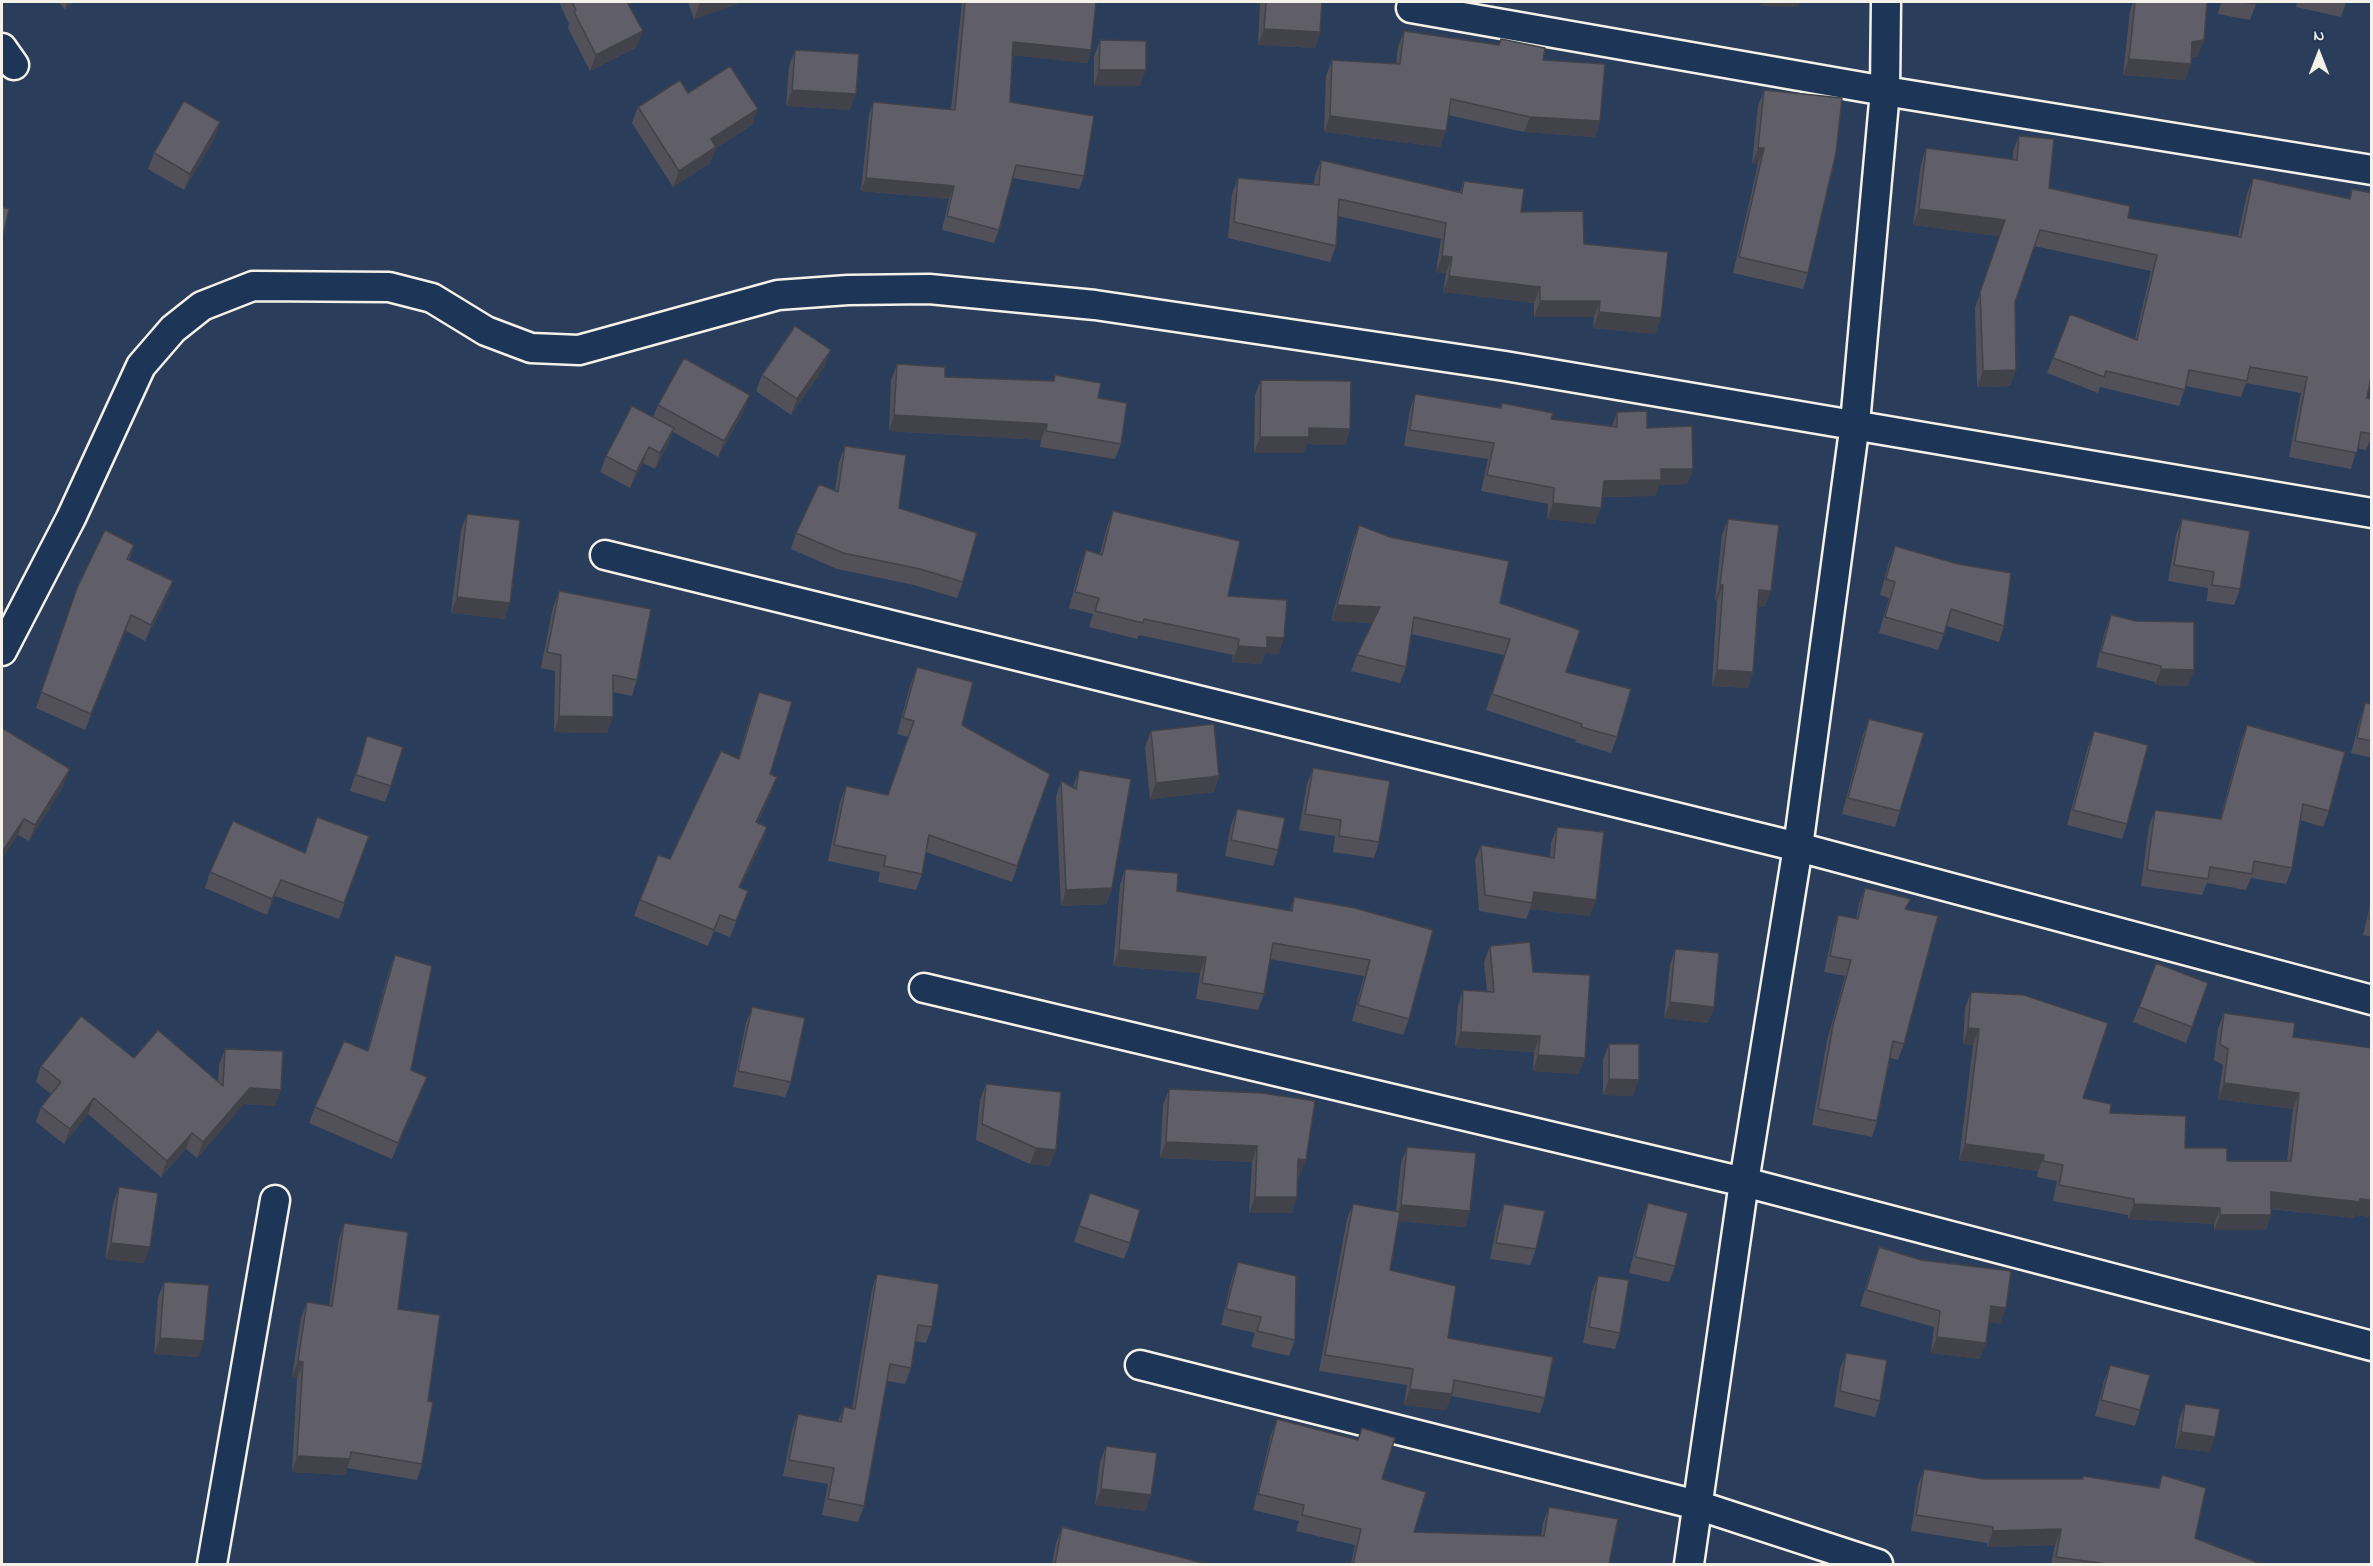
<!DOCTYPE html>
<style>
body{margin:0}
#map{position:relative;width:2373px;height:1566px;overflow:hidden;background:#2a3d5b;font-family:"Indie Flower",sans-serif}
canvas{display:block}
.frame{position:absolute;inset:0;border:3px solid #f4f1e8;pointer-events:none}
.north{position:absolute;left:2289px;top:24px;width:60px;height:60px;-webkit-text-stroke:4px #1d3557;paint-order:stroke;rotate:0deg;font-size:16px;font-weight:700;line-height:24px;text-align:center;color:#f4f1e8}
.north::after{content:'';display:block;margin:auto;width:21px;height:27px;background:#f4f1e8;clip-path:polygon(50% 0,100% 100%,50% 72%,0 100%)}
</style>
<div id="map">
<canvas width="2373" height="1566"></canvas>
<div class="frame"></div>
<div class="north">N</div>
</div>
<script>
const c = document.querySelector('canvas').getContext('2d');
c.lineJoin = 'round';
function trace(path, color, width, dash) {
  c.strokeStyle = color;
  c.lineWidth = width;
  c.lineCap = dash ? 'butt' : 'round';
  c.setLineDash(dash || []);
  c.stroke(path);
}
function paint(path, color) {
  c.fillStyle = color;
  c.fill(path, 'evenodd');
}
const street = new Path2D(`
 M1411,8L1885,91L2372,170
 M2,48L14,65
 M605,555L1798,847L2372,1000
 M2,651L71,518L141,366L173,329L202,306L253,286L389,287L432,298L486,331L531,348L579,350L778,295L848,290L929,289L1095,305L1505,366L2372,513
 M924,988L1744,1182L2372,1346
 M1140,1365L1697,1505L1878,1564
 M212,1564L275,1200
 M1689,1564L1744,1182L1798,847L1855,423L1885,91L1886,2`);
trace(street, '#f4f1e8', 33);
trace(street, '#1d3557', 28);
paint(new Path2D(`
 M58,2H74L65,9Z
 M559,2H636L629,4L637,47L590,71L568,28L569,24Z
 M688,2H738L737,4L694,19Z
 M962,2H1096L1091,50L1087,63L1013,55L1010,102L1084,176L1079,189L1012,178L999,230L994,243L942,230L949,199L861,191L869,115L873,102L951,110Z
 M1260,2H1322L1320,32L1315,48L1258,45Z
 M2133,2H2203L2198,56L2191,57V64L2185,80L2123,75L2130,11Z
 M2221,2H2257L2250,20L2218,14Z
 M2297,2H2346L2341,17L2296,7Z
 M1404,31L1498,45L1501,39L1543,60L1600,121L1595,137L1524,132L1448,115L1440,147L1324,132L1326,76L1332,60L1396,64L1398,47Z
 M1100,40L1140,86H1094V56Z
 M795,50L850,110L786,106L789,66Z
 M1764,90L1808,273L1803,289L1733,273L1758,164H1752L1758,106Z
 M688,93L752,125L716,148L710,163L673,187L632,123L638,107Z
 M2019,136L2049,188L2128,218L2238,236L2247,194L2253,178L2349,198L2352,189L2367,398L2372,399V436L2366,450L2357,448L2351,469L2289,457L2301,393L2246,383L2241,397L2186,386L2179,406L2100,387L2098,393L2047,373L2053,358L2135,339L2151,271L2034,246L2015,302L2016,370L2010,386L1977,387L1975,308L1999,236L1913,225L1921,164L1926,148L2013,160V151Z
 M215,138L184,190L148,169L154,153Z
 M1321,160L1460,192L1464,181L1521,212L1584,244L1661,318L1655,334L1593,328L1594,317H1534V303L1443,292L1446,273L1436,272L1441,239L1338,216L1336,246L1330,262L1228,238L1232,194L1238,178L1314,184L1315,176Z
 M897,364L945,377L1053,381L1055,375L1121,444L1115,459L1040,447L1041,440L889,431L891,380Z
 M825,366L791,415L756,391L762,375Z
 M1261,380L1350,429L1345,445L1307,444L1303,453H1254L1255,395Z
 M1415,394L1500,408L1502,403L1551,419L1612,426L1617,412L1647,428L1693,469L1687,484L1659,485L1655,496L1602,497L1595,524L1547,519L1548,504L1481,491L1488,459L1404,446L1410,410Z
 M658,405L744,411L718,457L673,432L668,444L655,469L643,463L630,488L600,472L606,456L653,417Z
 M845,446L963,582L957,598L914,585L837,569L791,549L796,533L835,491L839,462Z
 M1113,511L1228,596L1279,654L1265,653L1261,664L1232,662L1233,655L1139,635L1137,639L1089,627L1093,614L1069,608L1080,566L1086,550L1100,554L1107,527Z
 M467,514L505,619L451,613L461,530Z
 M1728,519L1765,607L1758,606L1753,672L1748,688L1712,686L1717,601H1715L1722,535Z
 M2182,519L2240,589L2234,605L2207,601L2208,588L2168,581L2176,535Z
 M1359,525L1500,603L1566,672L1617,737L1611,753L1575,742L1576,740L1486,710L1504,655L1411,634L1406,667L1400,683L1351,671L1357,655L1373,623L1331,621L1353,541Z
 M134,545L129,560L173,581L167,597L145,641L126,631L85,730L36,708L77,588Z
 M1895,546L2004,626L1999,642L1947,626L1938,650L1879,633L1889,598L1880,595L1889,562Z
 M559,591L637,680L632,696L613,692L607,733L554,732L555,671L541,668L553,607Z
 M2111,615L2194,670L2188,686L2155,685V682L2096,667L2105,631Z
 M917,667L962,725L1050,774L1012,882L926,852L922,874L916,890L878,882L880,872L828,861L840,802L846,786L888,795L908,737L897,734L911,683Z
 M759,692L770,774L777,777L771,793L758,822L767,827L762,843L740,888L742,907L730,937L714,931L708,946L634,916L640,900L670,859L738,759L753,708Z
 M2365,703L2372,704V758L2351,753L2360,719Z
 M1869,719L1900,811L1895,827L1842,814L1863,735Z
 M2247,725L2329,811L2323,827L2300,820L2292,868L2286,884L2251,878L2246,890L2207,883L2202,895L2141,886L2149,826L2155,810L2220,819L2241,741Z
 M2,728L64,785L29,841L18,835Z
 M1151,731L1219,776L1214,792L1150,799L1145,747Z
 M2094,731L2127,824L2122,839L2067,825L2088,747Z
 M367,736L391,786L385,802L350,791Z
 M1313,768L1379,842L1374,858L1333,852L1335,836L1299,830L1307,784Z
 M1079,770L1112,888L1106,904L1061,906L1056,797L1061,781L1073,787Z
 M1237,809L1278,850L1273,866L1225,856L1231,825Z
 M1557,827L1590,916L1530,909L1526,919L1479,911L1475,860L1481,845L1550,857L1551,843Z
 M369,836L339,919L275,896L267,915L205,888L210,872L305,853Z
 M1125,869L1177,891L1290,911L1294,897L1355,908L1409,1019L1403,1035L1352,1021L1364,976L1270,959L1264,994L1258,1010L1196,999L1200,973L1113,966L1120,885Z
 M1865,888L1907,909L1904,1044L1898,1060L1890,1058L1877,1121L1872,1137L1812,1125L1827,1041L1845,976L1824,972L1833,931L1838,915L1856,919L1859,904Z
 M2372,898V937L2363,935Z
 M1490,946L1533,972L1579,1074L1533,1071L1534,1052L1455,1047L1458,1006L1463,990L1487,991L1484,962Z
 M1675,949L1714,1007L1708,1023L1664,1018L1670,965Z
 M395,955L411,1070L427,1077L421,1093L392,1159L309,1123L315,1107L367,1051L389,971Z
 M2208,983L2186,1043L2133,1022L2139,1007Z
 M1971,992L2083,1098L2110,1113L2185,1148L2227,1161H2287L2293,1109L2218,1099L2223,1065L2214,1060L2218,1029L2224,1013L2293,1037L2372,1048V1217L2355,1215L2354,1218L2271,1209V1215L2266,1230H2214V1224L2128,1219V1215L2053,1201L2057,1181L2037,1177L2038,1171L1959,1160L1973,1045L1963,1044L1965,1008Z
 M752,1007L791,1082L785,1097L733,1087L746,1023Z
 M1609,1044L1633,1096L1603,1095V1060Z
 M225,1049L275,1106L244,1104L197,1158L186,1149L161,1177L88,1114L64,1144L36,1122L41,1107L51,1094L36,1082L41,1066L134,1058L218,1082L219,1065Z
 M986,1084L1050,1166L1030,1164L976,1140L980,1100Z
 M1169,1089L1300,1176H1298L1292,1213H1249L1252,1162L1160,1158L1163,1105Z
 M1407,1147L1470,1211L1465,1227L1399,1221L1390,1270L1448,1338L1545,1398L1540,1413L1451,1396L1446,1410L1404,1405L1407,1385L1319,1371L1347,1219L1353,1204L1396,1211L1401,1163Z
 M119,1187L144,1263L105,1259L113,1203Z
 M1090,1193L1130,1243L1124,1259L1074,1242Z
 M1648,1203L1675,1266L1669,1282L1629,1273L1642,1219Z
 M1504,1204L1536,1249L1530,1265L1490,1259L1498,1219Z
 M344,1223L398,1309L428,1401L422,1464L417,1480L347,1468L345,1475L292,1472L297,1378L292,1377L301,1318L307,1302L329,1306L339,1239Z
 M1879,1247L2000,1324L1989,1322L1980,1359L1931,1353L1934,1327L1860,1306L1873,1263Z
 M1238,1262L1295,1340L1289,1356L1251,1347L1255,1333L1221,1325L1232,1278Z
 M877,1274L932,1327L926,1343L915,1341L911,1368L905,1384L887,1381L864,1506L858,1522L822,1515L828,1484L783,1476L792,1430L798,1414L838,1421L844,1407L852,1409L872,1290Z
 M1598,1276L1620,1333L1615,1349L1583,1343L1592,1291Z
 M164,1282L199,1357L154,1354L158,1298Z
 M1846,1353L1880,1401L1875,1417L1834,1407L1840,1369Z
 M2110,1365L2140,1410L2135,1426L2095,1416L2104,1381Z
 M2185,1404L2210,1452L2175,1448L2179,1420Z
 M1277,1419L1382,1479L1414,1532L1541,1536L1543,1523L1549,1507L1609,1564H1351L1355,1545L1296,1531L1299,1521L1253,1510L1271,1435Z
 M1106,1446L1146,1511L1095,1505L1100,1462Z
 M1924,1469L1984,1479H2082L2083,1476L2158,1487L2162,1475L2195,1538L2261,1564H2051L2055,1545L1987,1547V1543L1911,1531L1918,1485Z
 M1062,1527L1207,1564H1052L1056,1543Z`), '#52515a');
paint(new Path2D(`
 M67,2H74L65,9Z
 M620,2H636L617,9Z
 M705,2H738L737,4L694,19L700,3Z
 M1762,2H1800L1798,7L1760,6Z
 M1264,29L1320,32L1315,48L1258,45Z
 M643,31L637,47L590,71L596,55Z
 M2204,40L2198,56L2187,58L2192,42Z
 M1013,42L1091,50L1087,63L1009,55Z
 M2129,59L2191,64L2185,80L2123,75Z
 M1099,70H1146L1140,86H1094Z
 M792,90L856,94L850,110L786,106Z
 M758,109L752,125L716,148L710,163L673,187L679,171L711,139Z
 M1330,116L1446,131L1440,147L1324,132Z
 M1530,117L1600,121L1595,137L1524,132Z
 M220,122L215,138L184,190L190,174Z
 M1758,148H1764L1758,164H1752Z
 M866,178L954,186L949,199L861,191Z
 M1919,209L2005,220L1999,236L1913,225Z
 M1442,256L1452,257L1446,273L1436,272Z
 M1449,276L1540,287L1534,303L1443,292Z
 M1540,301H1600L1594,317H1534Z
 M1599,312L1661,318L1655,334L1593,328Z
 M831,350L825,366L791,415L797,399Z
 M2016,370L2010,386L1977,387L1983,371Z
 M750,395L744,411L718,457L724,441Z
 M894,415L1047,424L1041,440L889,431Z
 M674,428L668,444L655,469L660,453Z
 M1309,428L1350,429L1345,445L1307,444L1303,453H1254L1260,437Z
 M649,447L643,463L630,488L636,472Z
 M1661,469H1693L1687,484L1659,485L1655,496L1598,497L1604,481Z
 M1553,503L1601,508L1595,524L1547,519Z
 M173,581L167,597L145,641L151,625Z
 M1720,585H1723L1717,601H1715Z
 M1759,590L1771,591L1765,607L1753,606Z
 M457,597L510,603L505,619L451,613Z
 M1337,605L1380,607L1375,623L1331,621Z
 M131,615L126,631L85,730L91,714Z
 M1267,637L1284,638L1279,654L1265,653L1261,664L1232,662L1238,646Z
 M2161,669L2194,670L2188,686L2155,685Z
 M1717,670L1753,672L1748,688L1712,686Z
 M559,716L613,717L607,733L554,732Z
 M70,769L64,785L29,841L35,825Z
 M1219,776L1214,792L1150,799L1156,783Z
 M777,777L771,793L750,838L756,822Z
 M24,819L18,835L2,859V852Z
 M767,827L762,843L733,903L739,887Z
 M281,880L275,896L267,915L272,899Z
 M1112,888L1106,904L1061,906L1066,890Z
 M1534,892L1596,900L1590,916L1530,909Z
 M1119,950L1206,957L1200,973L1113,966Z
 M1670,1002L1714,1007L1708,1023L1664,1018Z
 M1968,1028L1979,1029L1973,1045L1963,1044Z
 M1461,1032L1540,1036L1534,1052L1455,1047Z
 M1538,1055L1585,1058L1579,1074L1533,1071Z
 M427,1077L421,1093L392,1159L398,1143Z
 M1609,1079L1639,1080L1633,1096L1603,1095Z
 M2224,1083L2299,1093L2293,1109L2218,1099Z
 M250,1088L281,1090L275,1106L244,1104L197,1158L203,1142Z
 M94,1098L88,1114L64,1144L70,1129Z
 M192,1133L186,1149L161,1177L167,1161Z
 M1166,1142L1257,1146L1252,1162L1160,1158Z
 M1965,1144L2044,1155L2038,1171L1959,1160Z
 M1036,1148L1056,1150L1050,1166L1030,1164Z
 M1298,1159L1306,1160L1300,1176L1292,1175Z
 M2271,1192L2372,1200V1217L2355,1215L2354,1218L2266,1208Z
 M1255,1197H1297L1292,1213H1249Z
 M2134,1204L2220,1208L2214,1224L2128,1219Z
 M1401,1205L1470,1211L1465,1227L1395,1221Z
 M2220,1215H2271L2266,1230H2214Z
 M111,1243L150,1247L144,1263L105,1259Z
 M1991,1306L2006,1308L2000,1324L1985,1322Z
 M1937,1337L1986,1343L1980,1359L1931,1353Z
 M160,1338L204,1341L199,1357L154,1354Z
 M298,1361L303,1362L297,1378L292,1377Z
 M1410,1389L1452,1394L1446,1410L1404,1405Z
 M2181,1432L2215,1437L2210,1452L2175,1448Z
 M297,1456L350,1459L345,1475L292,1472Z
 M1101,1489L1151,1495L1146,1511L1095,1505Z
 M2061,1529L2055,1545L1987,1547L1993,1531Z`), '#42424a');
const building = new Path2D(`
 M572,2H627L643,31L596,55L574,12L576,10Z
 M965,2H1096L1091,50L1013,42L1010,102L1094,116L1084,176L1016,165L999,230L947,216L954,186L866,178L873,102L955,110Z
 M1266,2H1322L1320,32L1264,29Z
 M2135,2H2207L2204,40L2192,42L2191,64L2129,59Z
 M2242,2H2257L2256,4Z
 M1404,31L1499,45L1501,39L1545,48L1543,60L1605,64L1600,121L1530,117L1451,99L1446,131L1330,116L1332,60L1400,64Z
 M1100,40L1146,41V70H1099Z
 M795,50L859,54L856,94L792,90Z
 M730,66L758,109L711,139L716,147L679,171L638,107L680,80L688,93Z
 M1764,90L1842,98L1836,153L1808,273L1739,257L1764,148H1758Z
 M184,101L220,122L190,174L154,153Z
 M2019,136L2054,139L2049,188L2130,206L2128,218L2241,237L2253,178L2350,199L2352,189L2372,193V372L2367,398L2372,399V434L2361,432L2357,453L2295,441L2307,377L2250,367L2247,381L2189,370L2185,390L2106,371L2104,377L2053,358L2070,314L2137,340L2157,255L2040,230L2015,302L2016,370L1983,371L1980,292L2005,220L1919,209L1926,148L2017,160Z
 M1321,160L1462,193L1464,181L1524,189L1521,212L1583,211L1584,244L1668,252L1661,318L1599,312L1600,301H1540V287L1449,276L1452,257L1442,256L1446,223L1339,199L1336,246L1234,222L1238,178L1319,185Z
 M2,207L9,209L2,240Z
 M795,326L831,350L797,399L762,375Z
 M684,358L750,395L724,441L658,405Z
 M897,364L945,367V377L1054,381L1055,375L1101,383L1098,398L1127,403L1121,444L1046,431L1047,424L894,415Z
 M1261,380L1351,381L1350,429L1309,428V437H1260Z
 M1415,394L1501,408L1502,403L1553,413L1551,419L1617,427V412L1647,411V428L1692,426L1693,469H1661V480L1604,481L1601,508L1553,503L1554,488L1487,475L1494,443L1410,430Z
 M632,406L674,428L660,453L649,447L636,472L606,456Z
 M845,446L906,455L899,508L977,533L963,582L920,569L843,553L796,533L819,484L838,492Z
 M1113,511L1240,541L1228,596L1287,600L1284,638L1267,637V648L1238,646L1239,639L1144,619L1143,623L1095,611L1099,598L1075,592L1086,550L1102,555Z
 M467,514L520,520L510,603L457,597Z
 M1728,519L1779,525L1771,591L1759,590L1753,672L1717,670L1723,585H1720Z
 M2182,519L2250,531L2240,589L2212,585L2214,572L2174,565Z
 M1359,525L1390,537L1509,561L1500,603L1580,630L1566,672L1631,689L1617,737L1581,727L1582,724L1492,694L1510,639L1414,617L1406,667L1357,655L1380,607L1337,605Z
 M105,530L134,545L127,559L173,581L151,625L131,615L91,714L41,692L77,588Z
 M1895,546L1958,564L2011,573L2004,626L1951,609L1944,634L1885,617L1895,582L1886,579Z
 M559,591L651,609L637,680L613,675V717L559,716L561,655L547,652Z
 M2111,615L2136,621L2194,622V670L2161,669V666L2101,652Z
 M917,667L973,682L962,725L1050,774L1017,866L929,835L922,874L884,866L886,856L834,845L846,786L888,795L914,721L903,718Z
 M759,692L792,702L770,774L777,777L756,822L767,827L739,887L748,891L736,921L720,915L714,930L640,900L658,855L670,859L721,751L739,759Z
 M2365,703L2372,704V741L2357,738Z
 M1869,719L1924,733L1900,811L1848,798Z
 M1214,724L1219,776L1156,783L1151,731Z
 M2247,725L2345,752L2329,811L2303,804L2292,868L2254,861L2252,874L2210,867L2208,879L2147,870L2155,810L2221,819Z
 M2,728L70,769L35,825L24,819L2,852Z
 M2094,731L2148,745L2127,824L2073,810Z
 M367,736L403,747L391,786L356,775Z
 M1313,768L1390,781L1379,842L1339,836L1341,820L1305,814Z
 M1079,770L1131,779L1112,888L1066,890L1061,781L1076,789Z
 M1237,809L1285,818L1278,850L1231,840Z
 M317,817L369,836L344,903L281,880L272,899L210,872L233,821L305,853Z
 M1557,827L1604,832L1596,900L1534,892L1532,903L1485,895L1481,845L1554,858Z
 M1125,869L1178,873L1177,891L1292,911L1294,897L1355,908L1433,930L1409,1019L1358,1005L1370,960L1273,943L1264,994L1202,983L1206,957L1119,950Z
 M1865,888L1911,899L1905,909L1938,916L1904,1044L1893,1041L1877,1121L1818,1109L1833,1025L1851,960L1830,956L1838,915L1858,919Z
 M2372,908V919H2369Z
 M1530,942L1533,972L1590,975L1585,1058L1538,1055L1540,1036L1461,1032L1463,990L1494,992L1490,946Z
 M1675,949L1719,953L1714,1007L1670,1002Z
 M395,955L432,966L411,1070L427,1077L398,1143L315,1107L344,1041L368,1051Z
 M2156,963L2208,983L2192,1027L2139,1007Z
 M1971,992L2024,995L2108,1023L2083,1098L2111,1104L2110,1113L2186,1116L2185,1148H2227V1161H2291L2299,1093L2224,1083L2228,1049L2220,1044L2224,1013L2295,1023L2293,1037L2372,1048V1200L2360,1199V1202L2271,1192V1215H2220V1208L2134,1204V1199L2059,1185L2063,1165L2043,1161L2044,1155L1965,1144L1979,1029L1968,1028Z
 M752,1007L805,1018L791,1082L738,1071Z
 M81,1016L134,1058L158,1030L223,1086L225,1049L283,1051L281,1090L250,1088L203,1142L192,1133L167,1161L94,1098L70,1129L41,1107L61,1082L41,1066Z
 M1609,1044H1639V1080L1609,1079Z
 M986,1084L1061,1092L1056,1150L1036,1148L982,1124Z
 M1169,1089L1262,1093L1315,1101L1306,1160L1298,1159L1297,1197H1255L1257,1146L1166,1142Z
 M1407,1147L1476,1153L1470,1211L1401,1205Z
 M119,1187L158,1193L150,1247L111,1243Z
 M1090,1193L1140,1210L1130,1243L1079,1226Z
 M1648,1203L1688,1213L1675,1266L1635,1257Z
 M1353,1204L1400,1212L1390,1270L1456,1286L1448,1338L1553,1357L1545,1398L1454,1380L1452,1394L1410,1389L1413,1369L1325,1355Z
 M1504,1204L1545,1211L1536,1249L1496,1243Z
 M344,1223L408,1232L398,1309L440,1315L428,1401L433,1402L422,1464L351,1452L350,1459L297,1456L303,1362L298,1361L307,1302L332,1306Z
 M1879,1247L1921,1260L2011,1271L2006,1308L1991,1306L1986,1343L1937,1337L1940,1311L1866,1290Z
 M1238,1262L1296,1276L1295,1340L1257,1331L1261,1317L1226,1309Z
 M877,1274L939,1284L932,1327L918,1325L911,1368L890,1364L864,1506L828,1499L834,1468L789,1460L798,1414L841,1422L844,1407L855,1409Z
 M1598,1276L1629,1280L1620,1333L1589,1327Z
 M164,1282L209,1285L204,1341L160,1338Z
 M1846,1353L1887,1360L1880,1401L1840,1391Z
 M2110,1365L2150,1375L2140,1410L2101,1400Z
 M2185,1404L2220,1409L2215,1437L2181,1432Z
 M1277,1419L1358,1440L1362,1428L1395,1438L1382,1479L1426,1492L1414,1532L1544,1536L1549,1507L1618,1519L1609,1564H1353L1361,1529L1302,1515L1304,1505L1258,1494Z
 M1106,1446L1157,1453L1151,1495L1101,1489Z
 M1924,1469L1984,1479H2083V1476L2159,1488L2162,1475L2206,1488L2195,1538L2261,1564H2107L2056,1557L2061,1529L1993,1531V1527L1916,1515Z
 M1062,1527L1207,1564H1055Z`);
paint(building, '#5f5e69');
trace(building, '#42424a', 1.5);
</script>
